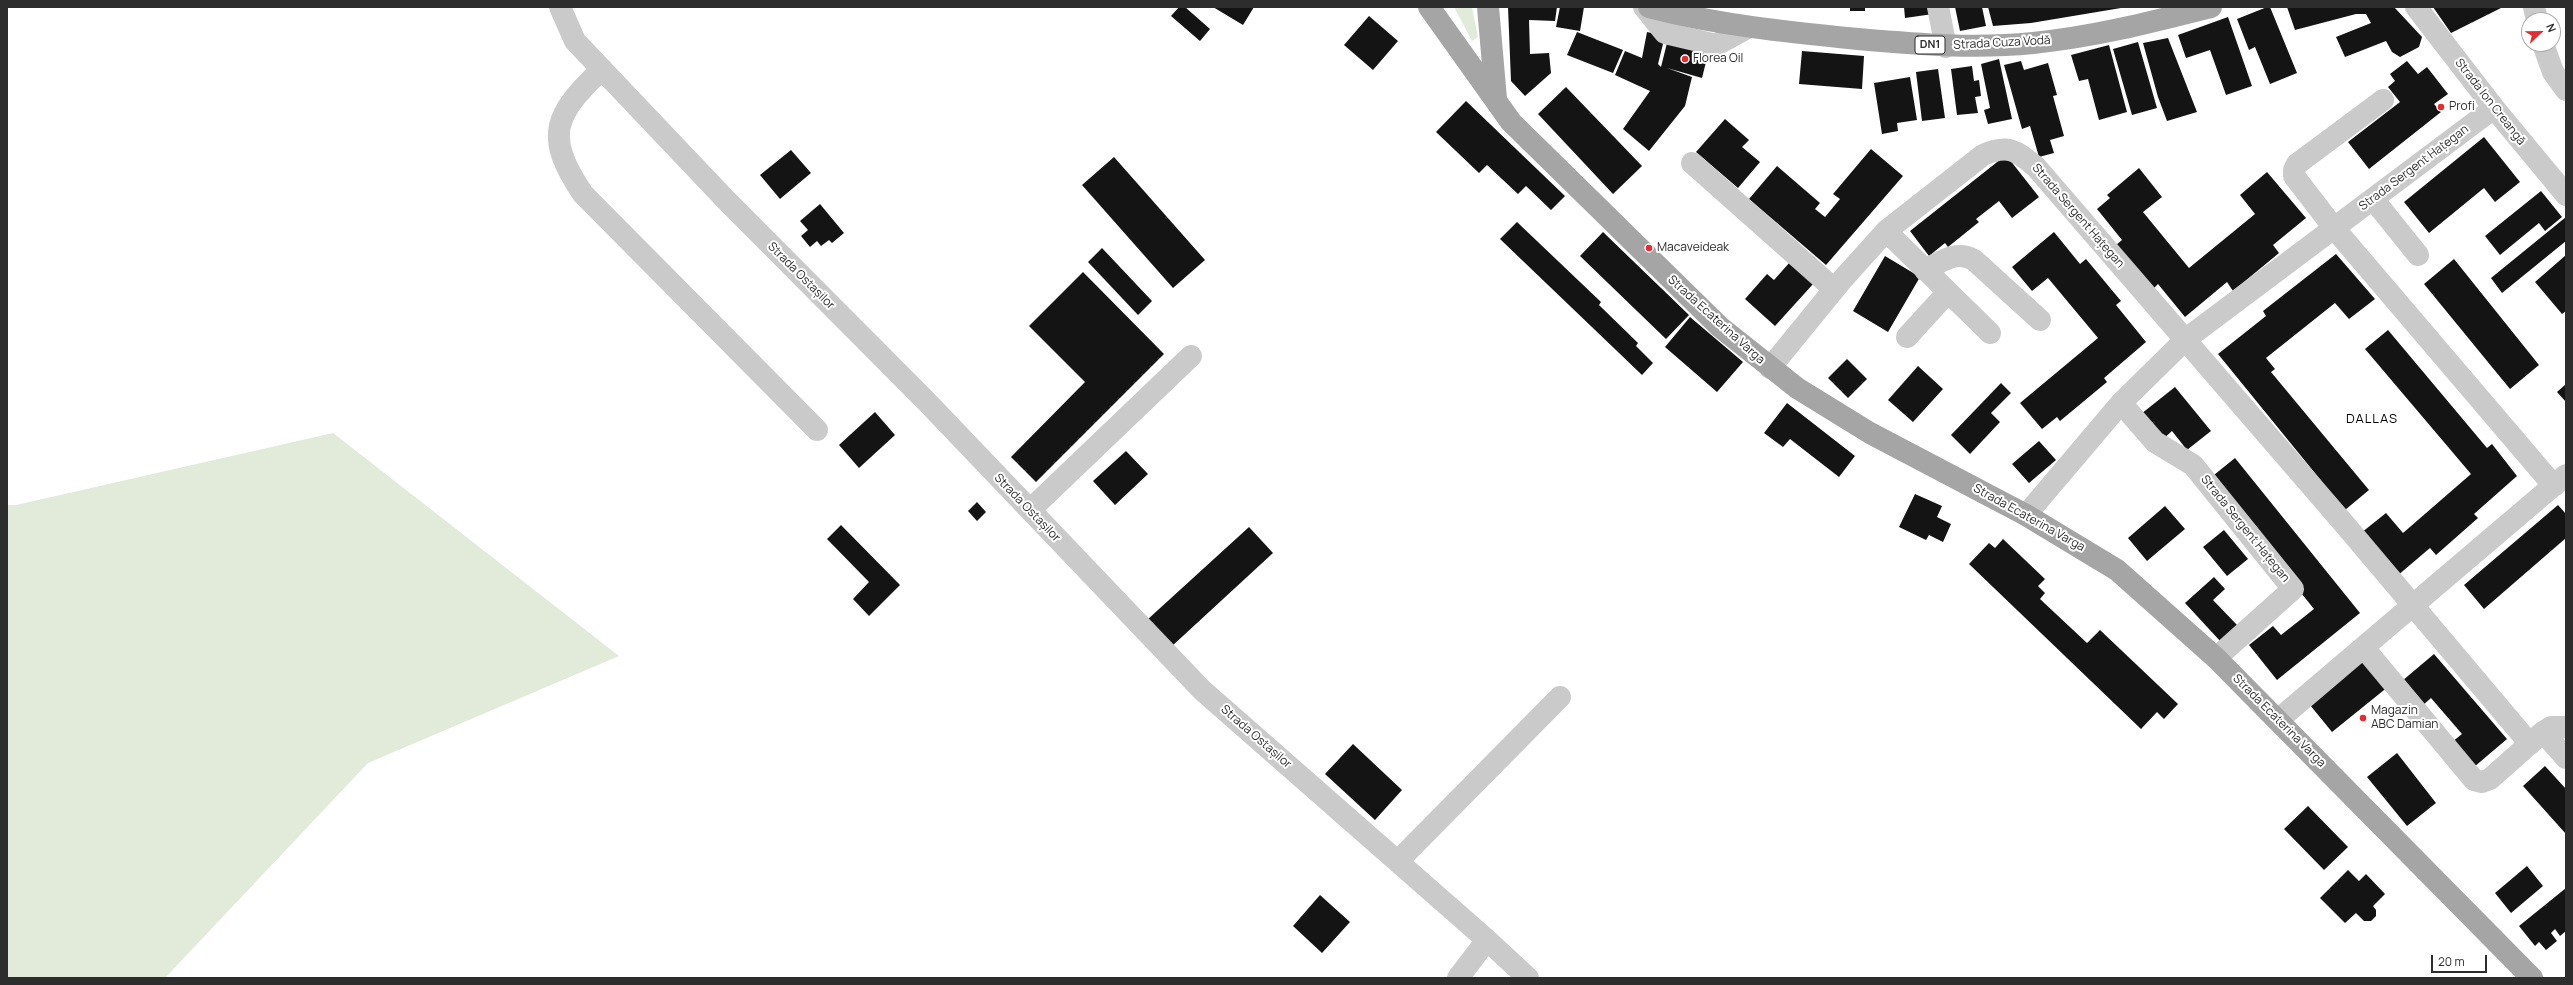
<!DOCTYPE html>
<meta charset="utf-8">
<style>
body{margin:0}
#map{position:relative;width:2573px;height:985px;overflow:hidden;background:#fff;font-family:Manrope,sans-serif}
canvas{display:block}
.frame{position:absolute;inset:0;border:8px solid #2d2d2d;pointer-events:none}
.north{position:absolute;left:2521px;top:12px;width:40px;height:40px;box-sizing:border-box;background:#fff;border:1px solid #ababab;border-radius:50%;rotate:68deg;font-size:11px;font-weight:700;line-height:16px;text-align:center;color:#2d2d2d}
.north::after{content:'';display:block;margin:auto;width:14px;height:18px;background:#e82b31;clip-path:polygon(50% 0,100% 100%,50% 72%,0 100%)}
.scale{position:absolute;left:2431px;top:955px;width:56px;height:18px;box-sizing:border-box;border:2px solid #2d2d2d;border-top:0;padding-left:5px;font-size:12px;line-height:14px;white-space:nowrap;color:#2d2d2d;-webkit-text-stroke:3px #fff;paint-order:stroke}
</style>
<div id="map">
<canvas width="2573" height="985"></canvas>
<div class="frame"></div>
<div class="north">N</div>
<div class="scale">20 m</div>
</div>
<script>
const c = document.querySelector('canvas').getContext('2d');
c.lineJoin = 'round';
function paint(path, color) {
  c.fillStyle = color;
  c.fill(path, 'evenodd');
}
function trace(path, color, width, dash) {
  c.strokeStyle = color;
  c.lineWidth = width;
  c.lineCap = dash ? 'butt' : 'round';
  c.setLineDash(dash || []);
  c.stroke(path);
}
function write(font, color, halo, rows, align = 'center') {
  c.font = font + ' Manrope,sans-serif';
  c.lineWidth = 4;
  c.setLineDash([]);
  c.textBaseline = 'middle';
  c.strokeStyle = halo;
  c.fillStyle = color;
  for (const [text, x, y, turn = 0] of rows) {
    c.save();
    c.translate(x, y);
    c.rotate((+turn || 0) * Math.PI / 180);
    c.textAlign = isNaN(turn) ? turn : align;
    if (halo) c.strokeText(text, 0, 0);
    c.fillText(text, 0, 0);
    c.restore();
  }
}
paint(new Path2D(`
 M1454,7H1472L1478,37L1472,41Z
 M333,433L619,656L368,763L165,978H7V505H16Z`), '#e2ebda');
paint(new Path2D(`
 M1179,7H1185L1210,29L1200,41L1171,16Z
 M1213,7H1254L1243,25Z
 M1508,7H1557L1555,21L1529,20L1530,54L1549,53L1551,73L1525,96L1511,81Z
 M1560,7H1584L1580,31L1556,27Z
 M1850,7H1865V11H1850Z
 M1904,7H1932L1933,14L1905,18Z
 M1955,7H1982L1986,26L1960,31Z
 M1988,7H2121V8L2031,23L1993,26Z
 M2267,7H2270L2297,73L2270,84L2255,47L2249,50L2237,19Z
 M2287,7H2394L2422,37L2419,47L2400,57L2392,52L2386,41L2345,57L2336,37L2371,23L2366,14H2356L2295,30Z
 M2433,7H2503L2451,33Z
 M1369,16L1398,41L1373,70L1344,45Z
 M2228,17L2252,86L2226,95L2210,50L2186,58L2178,35Z
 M1577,32L1623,50L1613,73L1567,55Z
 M1647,32L1665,36L1658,64L1661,67L1668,39L1709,50L1702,78L1667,68L1692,77L1685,106L1649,151L1623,129L1650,91L1615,75L1625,51L1642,58Z
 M2168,38L2197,112L2167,121L2158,97L2143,43Z
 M2138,42L2157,108L2132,115L2113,49Z
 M2109,45L2127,112L2099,120L2088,79L2079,81L2071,55Z
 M1802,51L1864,56L1862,89L1799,84Z
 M1999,59L2012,119L1988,124L1984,110L1990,108L1981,64Z
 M2021,61L2024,70L2048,63L2057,95L2053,96L2064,136L2050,140L2054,153L2039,157L2030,126L2022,129L2004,65Z
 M2407,61L2418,74L2427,67L2448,94L2434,104L2441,112L2369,169L2348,142L2400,102L2388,87L2395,81L2390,74Z
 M1972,66L1974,81L1979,80L1981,96L1975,97L1978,113L1957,115L1951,69Z
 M1938,69L1945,118L1922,121L1916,72Z
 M1910,77L1917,120L1897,123L1898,131L1882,134L1874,83Z
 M1566,87L1642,166L1613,194L1538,114Z
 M1466,101L1565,196L1551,210L1526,186L1518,194L1487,165L1479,173L1436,132Z
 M1725,119L1749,140L1742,147L1760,162L1738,188L1696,152Z
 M2484,137L2520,182L2495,202L2484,188L2429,233L2404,202Z
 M1871,149L1903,176L1826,265L1749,199L1777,166L1820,203L1815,209L1825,217L1840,199L1833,194Z
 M791,150L811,173L780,199L760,175Z
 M2006,155L2039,197L2012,218L1999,201L1976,219L1979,222L1948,247L1945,243L1929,256L1910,231Z
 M1114,157L1205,260L1173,288L1082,185Z
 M2139,168L2162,197L2143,212L2189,268L2255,214L2240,195L2267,172L2306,218L2273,245L2279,253L2233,291L2227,282L2185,317L2158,284L2152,290L2116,245L2122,240L2097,209L2110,198L2107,195Z
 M2541,191L2562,217L2545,231L2539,223L2500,255L2485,236Z
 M820,204L844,233L832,243L829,240L821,246L817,241L810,247L801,236L808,230L800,221Z
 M2566,217V241L2502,293L2491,278Z
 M1517,222L1601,302L1599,305L1638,343L1636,346L1653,363L1642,375L1500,239Z
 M1603,232L1689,315L1666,339L1580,256Z
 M2054,232L2080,264L2086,259L2121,301L2116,305L2146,342L2104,378L2107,382L2060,421L2057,417L2042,429L2020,403L2098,338L2048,278L2032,291L2012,267Z
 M1102,248L1152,301L1138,315L1088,262Z
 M2336,254L2375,299L2349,319L2335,303L2266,358L2275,369L2271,372L2369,490L2345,510L2218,354L2266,316L2263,311Z
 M2566,255V311L2562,314L2535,282Z
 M1885,256L1920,277L1888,332L1853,311Z
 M2454,259L2539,365L2510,389L2424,284Z
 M1790,262L1814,283L1775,326L1745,299L1767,274L1774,280Z
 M1083,272L1164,354L1036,482L1011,457L1085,382L1029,326Z
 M1690,317L1743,362L1717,392L1665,347Z
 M2388,330L2487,448L2492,444L2517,476L2474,514L2478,518L2436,555L2430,548L2397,576L2361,533L2386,513L2403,533L2471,474L2365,349Z
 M1847,359L1867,379L1848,398L1828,378Z
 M1918,366L1943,389L1913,422L1888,400Z
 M2001,383L2011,393L1991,413L2000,422L1970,454L1951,435Z
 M2566,384V402L2557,392Z
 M2175,387L2211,431L2187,450L2172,431L2162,440L2141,414Z
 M1787,403L1855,456L1839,477L1790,439L1783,447L1764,433Z
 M875,412L895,435L859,468L839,445Z
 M2039,441L2056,460L2029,483L2012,464Z
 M1126,451L1148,474L1115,505L1093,481Z
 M2235,458L2360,613L2277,680L2249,645L2273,626L2281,635L2314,609L2209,479Z
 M1915,494L1942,506L1937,517L1951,524L1943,542L1929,535L1926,540L1899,527Z
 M977,502L986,512L977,521L968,511Z
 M2558,505L2566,514V538L2484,609L2464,585Z
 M2165,506L2185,529L2147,561L2128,538Z
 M841,525L900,585L869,616L853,599L869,582L827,539Z
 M1249,527L1273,553L1171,647L1147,620Z
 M2224,530L2248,559L2227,576L2203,547Z
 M2003,539L2045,579L2038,586L2045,593L2040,599L2087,643L2100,630L2178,704L2164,719L2157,712L2141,729L1969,564L1989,543L1995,548Z
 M2214,577L2225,589L2213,600L2238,626L2221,642L2185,603Z
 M2434,654L2507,739L2474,767L2452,742L2462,734L2431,698L2422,706L2402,681Z
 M2367,658L2389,686L2332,732L2310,705Z
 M1353,744L1402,790L1375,820L1325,774Z
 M2397,753L2436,803L2407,826L2367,777Z
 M2545,766L2566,789V834L2523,786Z
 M2308,806L2348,847L2324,870L2284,829Z
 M2527,866L2543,886L2511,913L2495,893Z
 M2348,870L2359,881L2366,874L2385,894L2373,906L2376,910V916L2371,921H2364L2356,913L2345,923L2320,898Z
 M2566,888V931L2560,936L2555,929L2551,933L2557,941L2546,950L2539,942L2535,946L2519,926Z
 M1320,895L1350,922L1322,953L1293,926Z`), '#141414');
trace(new Path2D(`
 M560,7L575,41L726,200L927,402L1202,690L1487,940L1528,978
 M1644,7L1665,33L1716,45L1747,28
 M1938,7L1946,47
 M2416,7L2494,108L2566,195
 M2534,7L2537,20
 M2543,44L2553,72L2566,90
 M602,69C555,114 543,135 583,194L817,430
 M2383,100L2297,164L2294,170V176L2334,228L2554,486
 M1692,163L1834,289
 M2373,199L2418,255
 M1886,231L1990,333
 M1925,270C1943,261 1956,250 1974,260L2040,320
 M1907,337L1948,292
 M1770,368L1841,281L1886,231L1983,155C2008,144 2016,150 2036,167L2346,526L2530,744
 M2121,403L2155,442L2193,465L2293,589L2216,658
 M1030,510L1191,356
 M2026,515L2121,403L2186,339L2494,108
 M2364,648L2474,780L2482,782L2490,779L2543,732L2566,758
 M2278,720L2566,475
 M2543,732L2551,727H2566
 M1398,861L1560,697
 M1458,978L1487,940`), '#cacaca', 22);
trace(new Path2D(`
 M1429,7L1511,122L1720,327L1797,388L1870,433L2026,515L2117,570L2216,658L2532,978
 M1488,7L1496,99
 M1649,7C1718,25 1787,32 1858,39C1917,44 1974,49 2033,43C2094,37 2152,22 2211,7`), '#a5a5a5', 22);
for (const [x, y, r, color] of [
 [1685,59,4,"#e82b31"],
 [2441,107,4,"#e82b31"],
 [1649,248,4,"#e82b31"],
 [2363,718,4,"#e82b31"]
]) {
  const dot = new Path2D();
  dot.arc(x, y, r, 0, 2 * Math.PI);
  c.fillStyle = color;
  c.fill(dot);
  trace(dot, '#fff', 1.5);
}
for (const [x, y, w] of [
 [1930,45,30]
]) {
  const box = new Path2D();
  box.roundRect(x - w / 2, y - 9, w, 18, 3);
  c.fillStyle = '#fff';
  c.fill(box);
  trace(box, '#2d2d2d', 1);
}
write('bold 11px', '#2d2d2d', null, [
 ["DN1",1930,45]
]);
write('12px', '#2d2d2d', '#fff', [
 ["Strada Cuza Vodă",2002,43,-3],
 ["Strada Ion Creangă",2490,102,52],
 ["Strada Sergent Hațegan",2414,168,-37],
 ["Strada Sergent Hațegan",2078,216,49],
 ["Strada Ostașilor",801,276,45],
 ["Strada Ecaterina Varga",1716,320,42],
 ["Strada Ostașilor",1027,508,46],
 ["Strada Ecaterina Varga",2029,518,29],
 ["Strada Sergent Hațegan",2245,529,51],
 ["Strada Ecaterina Varga",2279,721,45],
 ["Strada Ostașilor",1256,737,41]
]);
write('12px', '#2d2d2d', '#fff', [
 ["Florea Oil",1693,59],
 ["Profi",2449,107],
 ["Macaveideak",1657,248],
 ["Magazin",2371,711],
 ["ABC Damian",2371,725]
], 'left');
c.letterSpacing = '1px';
write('13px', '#000', '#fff', [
 ["DALLAS",2372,419]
]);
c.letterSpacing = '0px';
</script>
